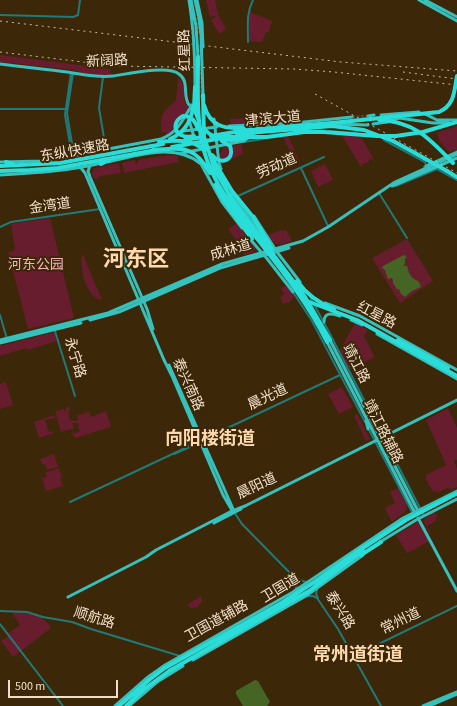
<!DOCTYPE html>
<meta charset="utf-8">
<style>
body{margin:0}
#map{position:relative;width:457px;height:706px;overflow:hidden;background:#3c2708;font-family:"Source Sans 3",sans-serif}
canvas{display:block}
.scale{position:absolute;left:8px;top:680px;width:110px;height:18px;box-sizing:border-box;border:2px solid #f1dfca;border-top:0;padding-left:5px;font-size:12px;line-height:14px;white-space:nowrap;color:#f1dfca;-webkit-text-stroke:3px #3c2708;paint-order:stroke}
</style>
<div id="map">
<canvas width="457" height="706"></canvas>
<div class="scale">500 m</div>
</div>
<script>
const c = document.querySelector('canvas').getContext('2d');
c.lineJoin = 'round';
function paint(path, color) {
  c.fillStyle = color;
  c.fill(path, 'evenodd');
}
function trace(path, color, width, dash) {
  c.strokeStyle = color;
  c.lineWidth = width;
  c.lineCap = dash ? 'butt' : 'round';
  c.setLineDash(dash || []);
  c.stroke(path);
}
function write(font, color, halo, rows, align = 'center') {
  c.font = font + ' "Source Sans 3","Noto Sans SC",sans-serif';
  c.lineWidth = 4;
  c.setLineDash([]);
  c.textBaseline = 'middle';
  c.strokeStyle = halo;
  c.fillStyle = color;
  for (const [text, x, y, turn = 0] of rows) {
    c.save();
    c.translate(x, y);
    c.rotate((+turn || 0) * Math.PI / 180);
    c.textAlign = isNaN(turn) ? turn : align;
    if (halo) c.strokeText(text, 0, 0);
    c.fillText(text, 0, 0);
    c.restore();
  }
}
paint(new Path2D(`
 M206,0H215L218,15L226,29L219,34L211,20L218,15L210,17Z
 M250,12L272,21L269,32H266L262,42L249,41L248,17Z
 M0,55L110,69L111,75C98,75 86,75 74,70L0,62Z
 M179,78C190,91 179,98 189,108L180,124L166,135V132L162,133C159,115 162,112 176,101L178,79Z
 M280,117V123L231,125L230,119Z
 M457,126V150L449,152L440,142L436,131L439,132Z
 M341,134L361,137L374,159L372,160L371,158L367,163L362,164L363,165L361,167Z
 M288,136L300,162L296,164L283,137Z
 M242,144L243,154L221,164L220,155L223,147Z
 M169,155L178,156V162L124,173L122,163L135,160V163H138V160Z
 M119,163L121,173L100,176L97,179H94L92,174L94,168Z
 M325,164L333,180L318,187L311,171Z
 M50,218L74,318L28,329L8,252L15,250L11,224Z
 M237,223L256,249L254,252L244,255L241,247L228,229Z
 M281,230L282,231L286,230L292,241C279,245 275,248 268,235Z
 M407,239L433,281L400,303L372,258Z
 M82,253L102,300L95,298C84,287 80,269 82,253Z
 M286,286L295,296L289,302L283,304L280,297L285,294L280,288Z
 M355,323L368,330L364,336L374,356L373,358L349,369L340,350Z
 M54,332L57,341L28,350L26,348L0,356V346Z
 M6,382L13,405L0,409V384Z
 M342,387L353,407L339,414L328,394Z
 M54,406L56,411L64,409L65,412L66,408L70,406V410L68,411L70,420L77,421L78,415L89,412L91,417L106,411L111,427L75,438L71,432L73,431V433L79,432L80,430L78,428L79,425L77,423H72L74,428L73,429L63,431L61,433Z
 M448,408L457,428V460L454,461L457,469V487L451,490L449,487L437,493L436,491L433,492L426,480V475L446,465L426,420Z
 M357,414L370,439L366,441L354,416Z
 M54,415L55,418L45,420L49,432L53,431L54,433L39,438L34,422Z
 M54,454L58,467L47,470L45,464H42L40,459Z
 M59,468L62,477L60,478L63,486L46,491L41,475L43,478L47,477L45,473Z
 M398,488L406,504L407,510L392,522L385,508L395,503L390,492Z
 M435,512L438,517L435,519L436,521L427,526L431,534L430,535L424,522V519Z
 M419,521L430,541L407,553L396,535Z
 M201,596L202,601L198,607L191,608L187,605Z
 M12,612C30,613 41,612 51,628L16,655L12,656L1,641L10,635L8,633L20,625Z`), '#671d2d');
paint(new Path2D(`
 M405,255L407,258H405V264L403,266H407C408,269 409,274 411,276C415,282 419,278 421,287L412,291L405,297L401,294L399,289H397L393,283V280L392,278L388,279L385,270L382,268L383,266L402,256Z
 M255,680L258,681L270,702L267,706H243L236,694V691Z`), '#456525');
trace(new Path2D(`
 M192,0L200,35
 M200,45L201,95L202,99
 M352,117L368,116`), '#574325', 3, [3, 1.5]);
trace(new Path2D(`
 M0,15L73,17L78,15L80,0
 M248,42C248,26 246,14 253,0
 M71,73L65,115L72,156
 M73,73L67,113L74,156
 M103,77L99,108L106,150
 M0,109H66
 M329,131L356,133
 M384,140L425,162L426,165L424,167
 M244,142L263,139
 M301,168L328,226
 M396,186L437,169L457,180
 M379,193L407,238
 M238,196L324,157
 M0,227L11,222L100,209
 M293,292L312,321L365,422
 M310,297L329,332L424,516
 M0,315L7,339
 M54,328L75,396
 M368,428L413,514
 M174,454L201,442
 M130,474L340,375
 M70,502L130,474
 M234,512L242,524L294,577L302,581L307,582
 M295,590L297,585L295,580
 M317,590L316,594L318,598
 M307,596H313L317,598L338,629L381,706
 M0,611L27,612L43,617L72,622L91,629L180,656
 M0,624L63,706
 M354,656L457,606`), '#217a77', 2);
trace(new Path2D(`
 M195,0L199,18
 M419,0L457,21
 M425,0L457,17
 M0,64C22,67 45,69 67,72C82,74 97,78 113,76C127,74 168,65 179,74C190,82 182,95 189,105H192
 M425,114L437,120H457
 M381,115L419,112
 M368,116L374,115
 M214,119L219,163L221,169
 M189,120L194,137
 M333,124L368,125
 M373,124L387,122L399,118L433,123H449
 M229,126L295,123L352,117
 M183,131L217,127
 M182,153L244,141L256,132
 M0,162L45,161L161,139C178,133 183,119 192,105
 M107,162C137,156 175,142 201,164
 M201,164L222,202L242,228
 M90,166L88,171L90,177L147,309L153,329
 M426,166L457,152
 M81,168L85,173L164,360L172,376L223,495L233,512
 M0,175C34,173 68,171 102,163
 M392,186L457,158
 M254,216L277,252L300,282
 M250,239L262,253
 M265,256L293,292
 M325,303L360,316L457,370
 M90,320L119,312L220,268L289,248
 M351,320L362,325
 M324,322C324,312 332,313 340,316
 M377,334L457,379
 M0,340L108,313L222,264L303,241L328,227L395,182L457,154
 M330,340L418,511
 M327,342L415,513
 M0,343L81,323
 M169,365L234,511
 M366,421L368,429
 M418,518L457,591
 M214,523L241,509
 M380,542L416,520L457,499
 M68,597L146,557L156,550L230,512L245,506L457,400
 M193,660L306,596L363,555
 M115,706L148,677L165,665L293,592L403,518L457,491
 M129,706L157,682L183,666
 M423,706L457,692
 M429,706L457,694`), '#37c1bc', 3);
trace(new Path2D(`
 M282,127L332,123
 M393,141L415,153
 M6,162L13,164
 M101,164L109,160
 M0,166L60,163L152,146
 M0,171L30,170L58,168L156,150
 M447,171L457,177
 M307,301L357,320L457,376
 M398,340L448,368
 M361,555L381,542
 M119,706L149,680L165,668L283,602L316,581L363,548
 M126,706L143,690L169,671L309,591L363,551`), '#29ded9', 4);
trace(new Path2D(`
 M0,21L341,62L457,71
 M0,52L116,66L294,69L334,72L457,85
 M403,72L457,79
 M315,94L457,173`), '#ccb9a2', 1, [2, 4]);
trace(new Path2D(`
 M189,0C194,30 195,56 195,87
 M191,0L196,26L198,57
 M197,0L202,23L203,47
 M199,18L201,35L203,95
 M231,194L263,236`), '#37c1bc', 3);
trace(new Path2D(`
 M198,57C198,87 196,121 204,151C214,186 237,213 259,241C284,273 309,305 327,342
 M195,87L194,108L199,121
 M203,95L204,137L215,170L233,201L305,297L330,340
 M204,105C210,126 223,129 244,128
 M379,120C414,121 430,139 453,163
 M332,123L439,112C455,105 454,91 457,76
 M204,129C215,141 229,142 245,138
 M237,134L332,126L364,130L393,141
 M194,136C190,137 185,137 181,135C172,130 175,120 183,116C192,116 195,121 198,129
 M211,136L247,130L282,127
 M170,139C184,133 191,122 193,107
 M185,140L202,137
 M159,142C177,140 190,139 205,150
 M152,146L163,144
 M172,147L228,137H267L304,132H324L377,136H396L423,132L457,122
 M153,150C183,148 194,145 210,173
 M415,153L447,171
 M212,155C221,166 235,160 230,146L222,141
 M212,158L232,191L253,217L272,249
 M215,185L225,202L252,239
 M297,281C307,295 318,303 334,309
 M363,548L406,520L456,494`), '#29ded9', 4);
write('14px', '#f1dfca', '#3c2708', [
 ["红星路",186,50,-92],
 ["新阔路",107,62,-3],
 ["津滨大道",273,120,-5],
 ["东纵快速路",75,152,-10],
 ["劳动道",277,167,-24],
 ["金湾道",50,207,-8],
 ["成林道",231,251,-17],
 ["红星路",376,316,27],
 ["永宁路",74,358,73],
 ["靖江路",355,364,63],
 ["泰兴南路",187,385,66],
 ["晨光道",268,398,-25],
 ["靖江路辅路",382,432,63],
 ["晨阳道",257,487,-25],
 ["卫国道",281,589,-31],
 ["泰兴路",339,611,58],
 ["顺航路",94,619,17],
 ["卫国道辅路",217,622,-29],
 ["常州道",401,622,-26]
]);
write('14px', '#f3b1b8', '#3c2708', [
 ["河东公园",36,266]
]);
write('bold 18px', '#fcd9af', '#3c2708', [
 ["向阳楼街道",210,440],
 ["常州道街道",358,656]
]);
write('bold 22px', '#fcd9af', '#3c2708', [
 ["河东区",136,261]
]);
</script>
